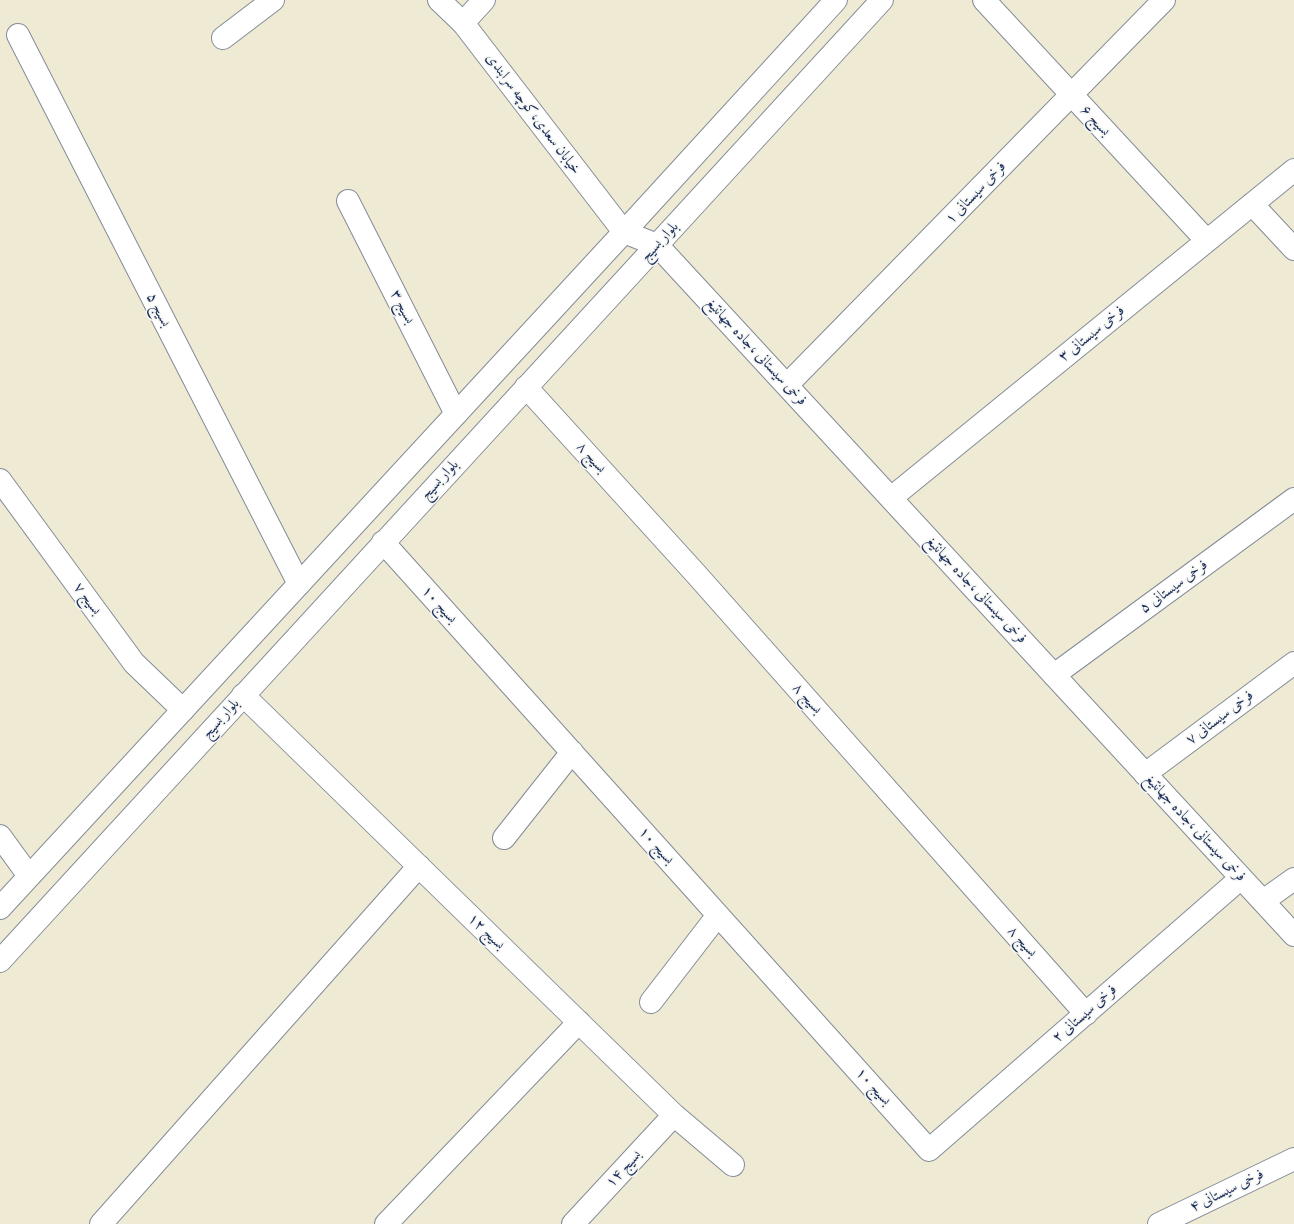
<!DOCTYPE html>
<meta charset="utf-8">
<style>
body{margin:0}
canvas{display:block;background:#eeead3}
</style>
<canvas width="1294" height="1224"></canvas>
<script>
const c = document.querySelector('canvas').getContext('2d');
c.lineJoin = 'round';
function trace(path, color, width, dash) {
  c.strokeStyle = color;
  c.lineWidth = width;
  c.lineCap = dash ? 'butt' : 'round';
  c.setLineDash(dash || []);
  c.stroke(path);
}
function write(font, color, halo, rows, align = 'center') {
  c.font = font + ' "Libre Bodoni",Amiri,serif';
  c.lineWidth = 3;
  c.setLineDash([]);
  c.textBaseline = 'middle';
  c.strokeStyle = halo;
  c.fillStyle = color;
  for (const [text, x, y, turn = 0] of rows) {
    c.save();
    c.translate(x, y);
    c.rotate((+turn || 0) * Math.PI / 180);
    c.textAlign = isNaN(turn) ? turn : align;
    if (halo) c.strokeText(text, 0, 0);
    c.fillText(text, 0, 0);
    c.restore();
  }
}
const minor = new Path2D(`
 M984,0L1207,241
 M463,23L484,0
 M18,35L299,584
 M223,38L273,0
 M348,201L456,414
 M1252,204L1294,249
 M787,385L1164,0
 M526,387L696,574L1086,1014
 M0,480L134,663L183,710
 M891,498L1294,170
 M383,542L929,1150L1241,878
 M1054,675L1294,499
 M243,695L674,1115L733,1165
 M1145,774L1294,663
 M0,836L29,876
 M504,838L572,752
 M1263,901L1294,879
 M651,1002L718,915
 M101,1224L419,866
 M386,1224L579,1022
 M573,1224L674,1115
 M1159,1224L1294,1159`);
const tertiary = new Path2D(`
 M439,0L463,23L624,232L657,245L1294,935`);
const primary = new Path2D(`
 M0,908L624,232L836,0
 M0,961L882,0`);
trace(minor, '#848c98', 24);
trace(tertiary, '#848c98', 24);
trace(primary, '#848c98', 24);
trace(minor, '#fff', 22);
trace(tertiary, '#fff', 22);
trace(primary, '#fff', 22);
write('15px', '#1b2f5e', '#f6f6f2', [
 ["خیابان سعدی،کوچه سرابندی",533,114,53],
 ["بسیج ۶",1095,121,47],
 ["فرخی سیستانی ۱",976,193,-46],
 ["بلوار بسیج",660,242,-47],
 ["بسیج ۳",402,307,63],
 ["بسیج ۵",158,310,63],
 ["فرخی سیستانی ۳",1092,334,-39],
 ["فرخی سیستانی ،جاده جهانتیغ",756,352,47],
 ["بسیج ۸",591,458,48],
 ["بلوار بسیج",440,480,-47],
 ["فرخی سیستانی ۵",1174,587,-36],
 ["فرخی سیستانی ،جاده جهانتیغ",976,590,47],
 ["بسیج ۷",87,599,54],
 ["بسیج ۱۰",439,605,48],
 ["بسیج ۸",807,699,48],
 ["فرخی سیستانی ۷",1220,718,-37],
 ["بلوار بسیج",221,719,-48],
 ["فرخی سیستانی ،جاده جهانتیغ",1195,828,47],
 ["بسیج ۱۰",656,846,48],
 ["بسیج ۱۲",486,932,44],
 ["بسیج ۸",1022,942,48],
 ["فرخی سیستانی ۲",1085,1014,-41],
 ["بسیج ۱۰",873,1087,48],
 ["بسیج ۱۴",624,1169,-47],
 ["فرخی سیستانی ۴",1227,1191,-26]
]);
</script>
